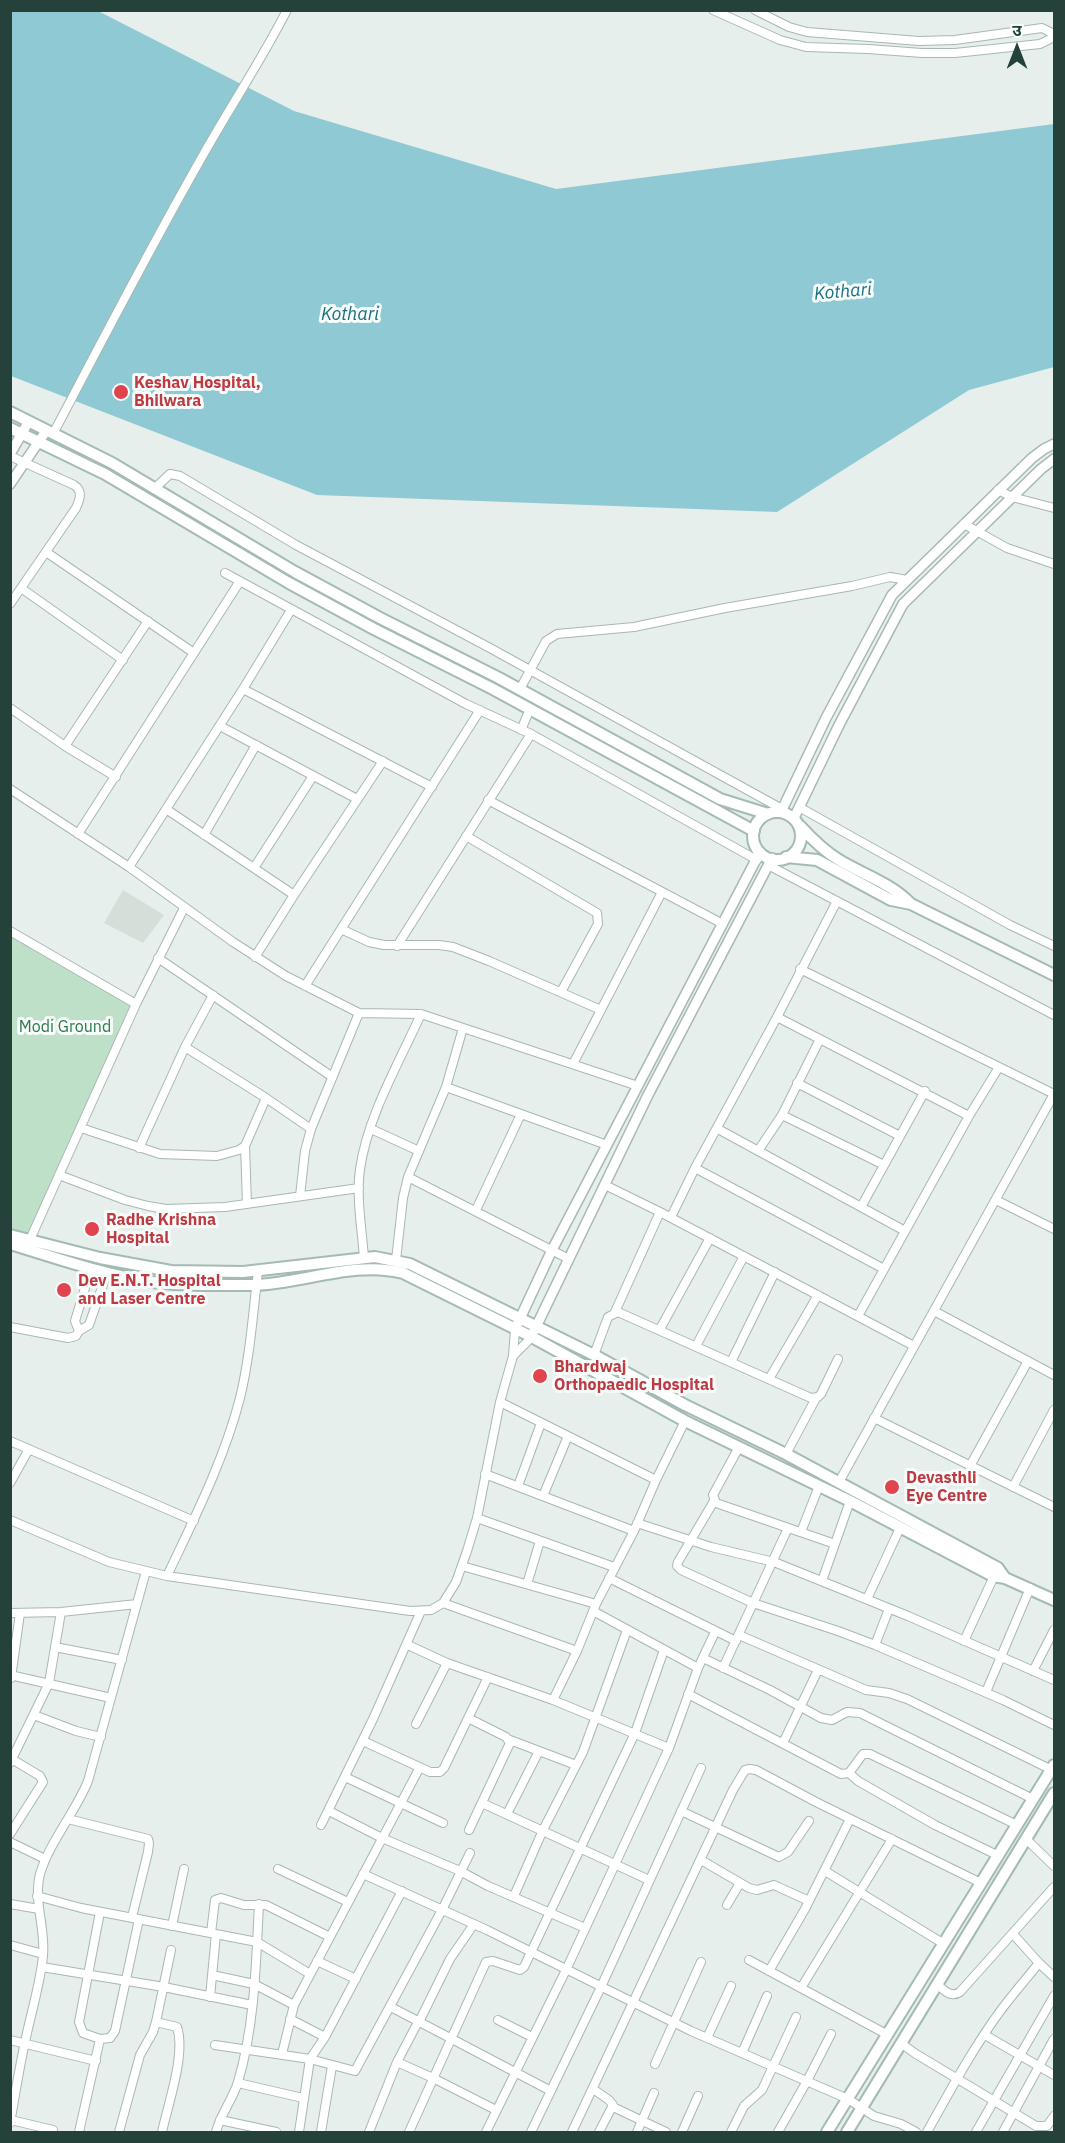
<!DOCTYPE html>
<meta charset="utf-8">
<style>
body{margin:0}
#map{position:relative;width:1065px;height:2143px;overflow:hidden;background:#e6efeb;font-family:"IBM Plex Sans","Noto Sans Devanagari",sans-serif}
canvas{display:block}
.frame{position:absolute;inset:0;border:12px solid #24423a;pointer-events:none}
.north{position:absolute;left:987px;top:18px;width:60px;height:60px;-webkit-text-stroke:4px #f7fbf9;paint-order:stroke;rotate:0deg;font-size:16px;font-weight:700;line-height:24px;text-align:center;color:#24423a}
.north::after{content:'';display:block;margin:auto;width:21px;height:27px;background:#24423a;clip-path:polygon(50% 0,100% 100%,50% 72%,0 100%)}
</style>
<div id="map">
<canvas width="1065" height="2143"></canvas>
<div class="frame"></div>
<div class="north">उ</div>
</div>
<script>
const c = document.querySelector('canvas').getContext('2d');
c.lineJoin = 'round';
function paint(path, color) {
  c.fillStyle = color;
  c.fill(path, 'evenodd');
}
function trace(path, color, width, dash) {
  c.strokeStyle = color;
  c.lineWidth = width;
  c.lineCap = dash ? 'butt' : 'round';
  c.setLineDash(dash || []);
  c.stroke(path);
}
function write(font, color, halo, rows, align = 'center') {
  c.font = font + ' "IBM Plex Sans",sans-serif';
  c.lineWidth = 6;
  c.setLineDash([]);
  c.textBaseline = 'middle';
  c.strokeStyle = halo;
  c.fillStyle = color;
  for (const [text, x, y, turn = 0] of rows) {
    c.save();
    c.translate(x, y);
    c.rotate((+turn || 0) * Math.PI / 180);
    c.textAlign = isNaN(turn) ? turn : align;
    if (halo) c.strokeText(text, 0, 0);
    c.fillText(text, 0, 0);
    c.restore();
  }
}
paint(new Path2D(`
 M123,890L164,915L143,943L104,923Z`), '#d4dfda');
paint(new Path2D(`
 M11,931L136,1004L31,1235L11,1230Z`), '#bfe0c8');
paint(new Path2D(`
 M10,11H98L294,111L556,189L1054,124V367L969,390L777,512L317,495L11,376Z`), '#8ec9d4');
const minor = new Path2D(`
 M713,10L780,40L806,47L868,49L922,53H955L1040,44L1054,37
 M755,10L789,27L807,32L919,41L955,40L1042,28L1054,34
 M53,434C102,341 150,248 202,157C230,107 261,61 287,10
 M10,456L74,485C83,491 80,499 76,508L10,604
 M155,488L170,474L180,476L296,545L490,648L782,809
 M998,490L1012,497L1054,508
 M964,524L1007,548L1054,564
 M46,552L194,653
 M225,573L466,704L531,734L757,860
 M21,588L123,660
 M243,689L432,787
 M520,689L546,641L557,634L634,627L725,608L852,586L890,577L907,580
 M10,708L65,746L116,777
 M220,726L357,799
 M521,730L530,709
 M65,746L148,621
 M10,789L129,867L233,942L286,976L359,1013L421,1014L638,1086
 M488,800L723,924
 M799,807L1010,925L1054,946
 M166,809L294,895
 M78,834L240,581
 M204,835L256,745
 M466,836L597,913L598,924L561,992
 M768,865L1054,1015
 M129,867L243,689L291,610
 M254,868L313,776
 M341,929L369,942L384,945H439L453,947L489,961L601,1010
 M10,931L136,1004
 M397,946L531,734
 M255,957L294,895L383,761
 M158,958L331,1076
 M800,969L1054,1094
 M305,986L480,710
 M777,1017L969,1116
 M185,1047L266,1098L311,1129
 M573,1064L662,892
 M797,1083L900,1136
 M446,1087L607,1145
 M782,1115L884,1165
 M81,1128L160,1154L217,1156L239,1150L245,1146L266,1098
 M371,1129L419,1151
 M718,1129L905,1231
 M245,1146L247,1204
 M139,1148L185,1047L213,995
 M758,1151L782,1115L820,1039
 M695,1168L884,1269
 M59,1175L125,1200L148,1206L166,1209L225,1207L359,1188
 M408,1177L569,1259
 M605,1185L660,1212L914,1346
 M300,1196L305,1151L311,1129L359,1013
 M996,1200L1054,1229
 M861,1207L925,1091
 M476,1210L521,1114
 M671,1217L695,1168L777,1017L837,901
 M28,1244L136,1004L184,908
 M364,1258C362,1229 356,1198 360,1169C368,1115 399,1063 421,1014
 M396,1260L403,1198L408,1177L446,1087L463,1028
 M934,1311L1054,1375
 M615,1312L660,1212
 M858,1316L969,1116L999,1067
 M10,1327L68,1338L76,1336L79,1331L89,1325L107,1273
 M660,1329L710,1238
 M79,1331L75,1321L91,1268
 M696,1346L744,1256
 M594,1355L608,1317L618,1312L811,1398L818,1397L821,1394L838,1359
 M513,1356L532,1337
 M731,1362L775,1272
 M769,1379L818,1295
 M500,1402L656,1480
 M874,1418L1054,1507
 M10,1441L194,1521
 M739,1447L713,1495L716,1503L835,1544
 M786,1454L816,1398
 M970,1466L1028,1361
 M485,1474L634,1531
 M839,1482L1054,1094
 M10,1483L29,1449
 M518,1486L541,1423
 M1013,1487L1054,1410
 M543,1496L568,1436
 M714,1501L678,1562L677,1566L681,1570L753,1603L838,1631L875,1645L1003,1700L1054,1725
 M477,1518L614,1567
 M10,1520L109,1562L167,1576L410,1611L431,1610L443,1603L456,1582L467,1551L477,1518L500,1402L513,1356L515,1330
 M637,1523L711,1547L774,1562L908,1616L1054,1680
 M801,1532L819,1486
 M462,1566L596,1604
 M167,1576C194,1519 224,1460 240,1398C250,1357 253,1313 258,1271
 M609,1578L736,1641
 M822,1581L850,1501
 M527,1584L540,1541
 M867,1599L900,1528
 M443,1603L577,1651
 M593,1611L698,1668
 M10,1613L61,1612L137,1604
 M739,1635L866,1690L889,1693L907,1699L1052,1770
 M964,1641L995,1574
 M408,1645L447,1663L553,1700L577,1651L596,1604L634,1531L656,1480L685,1421
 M875,1645L889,1609
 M55,1647L122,1660
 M703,1658L770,1690L821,1718L832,1720L847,1712L860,1713L1033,1799
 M723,1668L788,1528
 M1033,1671L1054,1630
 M10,1675L111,1698
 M11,1678L20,1613
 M986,1692L1030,1588
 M688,1694L841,1774L849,1773L863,1754H870L1017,1825
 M553,1700L669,1748
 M34,1715L76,1731L101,1737
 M468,1718L506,1737L510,1743L469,1830
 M416,1724L447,1663
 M510,1740L576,1765
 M363,1741L430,1772H440L444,1768L488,1677
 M783,1743L818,1670
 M10,1758L40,1776L43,1782L10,1834
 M10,1763L49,1683L61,1612
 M849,1773L858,1781L935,1825L999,1856
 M345,1777L443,1823
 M482,1803L649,1880
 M329,1811L382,1838L460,1871L488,1886L585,1928
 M681,1811L779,1857L788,1852L809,1821
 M507,1814L539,1751
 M68,1819L148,1839L149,1843L148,1852L132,1917
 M321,1825L373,1719L421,1611
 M1026,1839L1054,1866
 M10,1842L45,1859
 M701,1860L749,1888L757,1890L774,1885L809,1901
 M278,1869L348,1902
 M825,1871L944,1944
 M363,1874L487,1930L691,2031L848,2099L874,2116L901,2124L916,2132
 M37,1896L81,1908L257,1942L310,1974
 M514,1896L543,1830L583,1752L627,1630
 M10,1904L39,1909
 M727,1905L740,1883
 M100,1912L79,2022L83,2033L100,2039L110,2038L115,2031L139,1919
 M172,1926L184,1869
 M211,1933L215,1900L221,1898L244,1905H266L330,1937
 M1013,1934L1039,1963L1054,1977
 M10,1945L43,1954
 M749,1960L888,2035
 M317,1961L356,1979
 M42,1967L164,1987L252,2005
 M769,1971L805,1909L850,1819
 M212,1975L254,1984L294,2005
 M938,1985C945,1991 951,1998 960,1992L1054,1887
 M801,1988L892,1839
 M210,1997L216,1934
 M391,2007L551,2091
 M290,2019L325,2037
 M498,2020L532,2037
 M156,2022L177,2027C186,2054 168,2104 162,2132
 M419,2022L450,1959L474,1924
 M985,2035L1054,2075
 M707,2038L731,1986
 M10,2040L96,2061
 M902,2044L916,2054L1036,2126H1047L1054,2116
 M215,2045L310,2059L355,2071L442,1910L470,1853
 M742,2053L767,1996
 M282,2054L294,2005L420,1767
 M397,2062L433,2078L496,2110
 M655,2064L701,1962
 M238,2083L303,2098
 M593,2089L609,2100L613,2105L599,2132
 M613,2107L666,2132
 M11,2120L53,2130
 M220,2120L276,2132
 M10,2123C15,2096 19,2069 25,2042C31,2013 40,1985 43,1956C46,1929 33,1902 40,1874C50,1841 75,1813 88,1781L146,1571
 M79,2132L100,2039
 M119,2132L140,2055L153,2032L156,2022L171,1950
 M216,2132C220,2115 233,2099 238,2082C255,2025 256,1962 259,1904
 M299,2132L310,2059L325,2037L402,1891
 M321,2132L332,2066
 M369,2132L397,2062L418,2022
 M409,2132L486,1962L493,1961L520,1970L524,1967L635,1733L664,1650
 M486,2132L566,1970L669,1748L698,1668L715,1632
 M531,2132L601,1987L701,1768
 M572,2132L733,1790L745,1770L750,1769L756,1770L816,1802L981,1883
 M637,2132L654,2093
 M682,2132L698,2096
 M731,2132L744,2106L762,2090L796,2017
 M778,2132L807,2081L831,2034
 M927,2132C950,2091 973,2048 1001,2010C1013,1994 1026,1979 1039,1963
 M976,2132L1054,1996
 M1003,2132L1054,2039`);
const tertiary = new Path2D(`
 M10,454L29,421
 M10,484L46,431
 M781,812L826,718L892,595L1032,458L1044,449L1054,444
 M794,818L839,725L903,604L1041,469L1054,459
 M517,1325L552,1250L760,852
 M534,1331L648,1095L772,858`);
const secondary = new Path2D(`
 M10,412L112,463L295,572L380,618L499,678L720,799L768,814
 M10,428L105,474L289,583L374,629L493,689L754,831
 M753 836a24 24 0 1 1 48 0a24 24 0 1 1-48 0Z
 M800,826C811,838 824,851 839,860C864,875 891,883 911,904
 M786,857L817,860L891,900L911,904L1054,975
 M10,1235L100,1258L171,1271L243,1272L375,1257L410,1264L594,1355L685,1405L786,1454L998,1568L1005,1578
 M10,1244C57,1258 104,1275 152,1282C185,1286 220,1285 253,1285C303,1284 353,1260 403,1273L532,1337L685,1421L850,1501L993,1576L1005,1578L1054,1600
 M827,2132L1054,1765
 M847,2132L1054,1793`);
trace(minor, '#a8b8b2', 10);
trace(tertiary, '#a8b8b2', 12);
trace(secondary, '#a4bbb3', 14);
trace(minor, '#fff', 8);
trace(tertiary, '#fff', 9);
trace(secondary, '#fff', 10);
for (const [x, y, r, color] of [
 [121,392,8,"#e0444e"],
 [92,1229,8,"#e0444e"],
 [64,1290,8,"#e0444e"],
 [540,1376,8,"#e0444e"],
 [892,1487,8,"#e0444e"]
]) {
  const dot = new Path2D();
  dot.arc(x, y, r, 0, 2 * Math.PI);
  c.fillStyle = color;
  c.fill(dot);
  trace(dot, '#f7fbf9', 2);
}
write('bold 16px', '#be3a42', '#f7fbf9', [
 ["Keshav Hospital,",134,383],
 ["Bhilwara",134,401],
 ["Radhe Krishna",106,1220],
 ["Hospital",106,1238],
 ["Dev E.N.T. Hospital",78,1281],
 ["and Laser Centre",78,1299],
 ["Bhardwaj",554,1367],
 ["Orthopaedic Hospital",554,1385],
 ["Devasthli",906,1478],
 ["Eye Centre",906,1496]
], 'left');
write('16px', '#2d7a4b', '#f7fbf9', [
 ["Modi Ground",65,1027]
]);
write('italic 18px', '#1c6f80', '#f7fbf9', [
 ["Kothari",843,292,-5],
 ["Kothari",350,315]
]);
</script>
